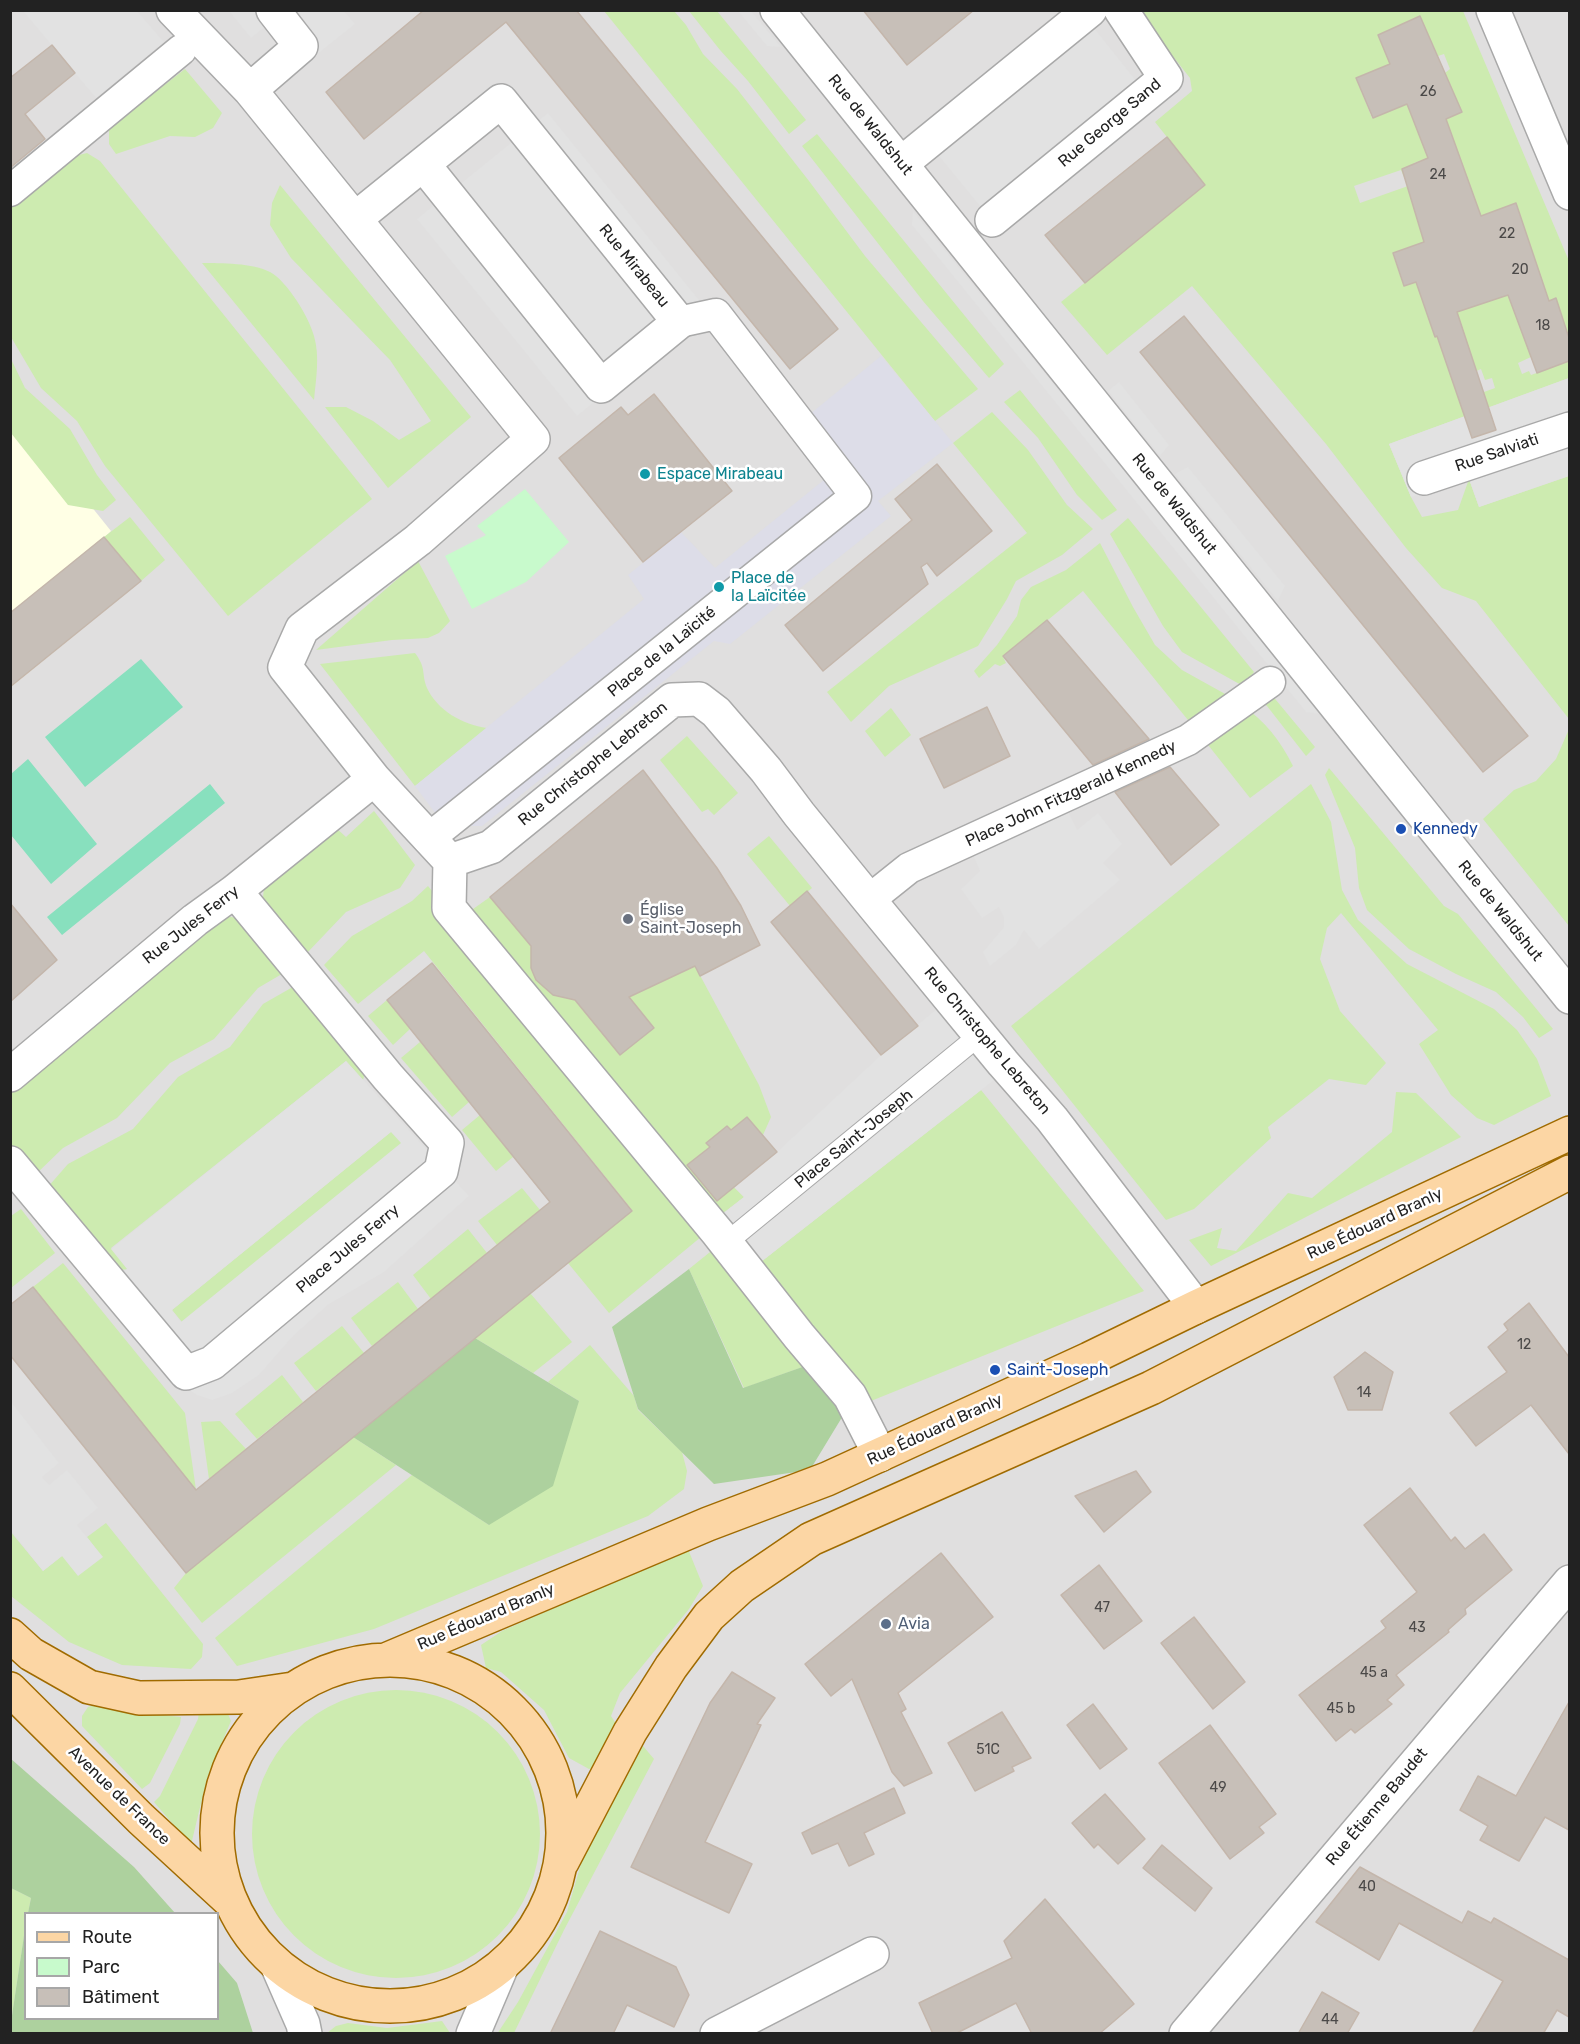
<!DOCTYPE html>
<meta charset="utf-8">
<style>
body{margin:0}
#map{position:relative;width:1580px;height:2044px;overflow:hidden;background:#f2efe9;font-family:Rubik,sans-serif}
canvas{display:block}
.frame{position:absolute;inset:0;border:12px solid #222;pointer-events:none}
.legend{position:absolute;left:24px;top:1912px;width:195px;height:108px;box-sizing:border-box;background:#fff;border:2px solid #a7a7a7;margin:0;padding:8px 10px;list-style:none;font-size:18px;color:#222}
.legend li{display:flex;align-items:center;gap:12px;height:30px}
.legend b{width:30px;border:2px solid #a7a7a7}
</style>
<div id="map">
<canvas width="1580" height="2044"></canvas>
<div class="frame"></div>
<ul class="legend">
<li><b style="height:8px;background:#fcd6a4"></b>Route</li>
<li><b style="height:16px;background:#c8facc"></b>Parc</li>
<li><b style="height:16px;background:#c7bfb8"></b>Bâtiment</li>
</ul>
</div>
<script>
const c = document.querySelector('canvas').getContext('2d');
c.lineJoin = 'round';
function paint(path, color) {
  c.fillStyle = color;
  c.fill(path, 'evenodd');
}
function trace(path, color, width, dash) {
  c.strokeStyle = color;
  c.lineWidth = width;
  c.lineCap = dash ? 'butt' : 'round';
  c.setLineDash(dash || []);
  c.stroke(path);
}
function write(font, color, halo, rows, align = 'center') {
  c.font = font + ' Rubik,sans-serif';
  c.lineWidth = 5;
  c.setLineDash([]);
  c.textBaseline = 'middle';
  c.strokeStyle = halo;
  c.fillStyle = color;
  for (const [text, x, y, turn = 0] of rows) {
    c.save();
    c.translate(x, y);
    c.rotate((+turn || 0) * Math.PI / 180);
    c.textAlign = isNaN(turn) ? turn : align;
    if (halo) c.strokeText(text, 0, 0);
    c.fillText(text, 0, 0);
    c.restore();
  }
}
paint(new Path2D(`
 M11,11H1569V2033L11,2034ZM26,1914H218V2018H26Z`), '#e0dfdf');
paint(new Path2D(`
 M10,405L111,531L105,537L141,581L11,687Z`), '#ffffe5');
paint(new Path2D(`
 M604,11H674L686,25L703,54L737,89L809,181L865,256L978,389L935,421Z
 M689,11H717L806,120L789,134L748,81L720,50Z
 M1137,11H1463L1569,261V338L1556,299L1531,357L1518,363L1522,374L1529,371L1531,375L1569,361V378L1389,444L1411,497L1422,517L1458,510L1469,479L1479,507L1569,476V719L1476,601L1442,588L1406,548L1326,444L1192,286L1107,355L1061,302L1205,185L1155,122L1192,91L1190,78ZM1420,16L1438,56L1444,54L1450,69L1445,73L1462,112L1418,132L1379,35ZM1370,72L1387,112L1372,118L1356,78ZM1456,148L1470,185L1414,205L1408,186L1360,203L1354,186L1401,170L1404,177L1416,172L1414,163ZM1516,203L1543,284L1493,300L1466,222ZM1419,244L1423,299L1416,282L1404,286L1393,253ZM1481,369L1485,380L1492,378L1495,388L1459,401L1453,381Z
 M185,69L222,113L213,128L195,137L170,136L116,154L109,144V128Z
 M817,134L1004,364L989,378L923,301L802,146Z
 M87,153L100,161L372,499L228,616L105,466L77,421L41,388L11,337L10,208L75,156Z
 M280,185L471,417L388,488L325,407H346L373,421L399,440L431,421L390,360L291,258L270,225L272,203Z
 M202,263C221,263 253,263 270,272C287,281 309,317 314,336C320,356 316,379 314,400Z
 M11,359L25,388L70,429L97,475L116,500L103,511L68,505L11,433Z
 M1020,390L1117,510L1102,520L1077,495L1038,438L1004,402Z
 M992,412L1028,450L1067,505L1093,529L1062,555L1016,581L1007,599L978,646L889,686L851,722L827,692L1027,533L953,443Z
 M130,517L165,560L141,581L104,537Z
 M1128,518L1254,672L1243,686L1182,652L1163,626L1110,534Z
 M1100,543L1133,607L1155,645L1182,670L1227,695L1192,725L1083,591L1003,657L1006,663L1000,666L995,664L979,678L974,671L997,645L1017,616L1021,600L1031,587L1066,570Z
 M418,561L450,621L439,633L428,638L392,640L316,650Z
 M415,653C427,669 421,673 427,688C437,710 463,725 487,728L415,786L320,664Z
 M1266,688L1315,747L1306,756L1267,706L1254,697Z
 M1242,705C1265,721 1280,740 1293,766L1250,798L1201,736Z
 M891,708L911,735L885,757L865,731Z
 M1569,729V926L1483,819L1514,790L1536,781L1556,759Z
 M687,736L738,793L714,815L708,809L702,812L660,760Z
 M1329,768L1444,906L1458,914L1553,1029L1539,1038L1523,1017L1496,992L1456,974L1409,949L1367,910L1359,888L1355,848L1325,775Z
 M1311,784L1331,822L1342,890L1358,920L1407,964L1494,1009L1517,1030L1537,1059L1551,1096L1494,1125L1477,1118L1451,1095L1419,1044L1438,1030L1341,913L1327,928L1320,959L1340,1011L1386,1063L1366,1085L1329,1079L1268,1127L1271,1138L1194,1209L1166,1220L1011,1026Z
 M374,811L415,865L400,888L346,912L306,954L262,906L264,888L335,827L346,837Z
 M769,836L812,888L790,906L747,854Z
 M428,886L707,1232L609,1313L568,1263L632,1210L424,951L358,1004L324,965L352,936L412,901Z
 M490,897L532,947L531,968L536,980L553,995L575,1000L620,1055L654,1028L629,997L695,966L759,1085L771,1117L763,1135L747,1117L731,1130L727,1126L707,1143L710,1147L688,1165L717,1201L734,1187L744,1197L717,1218L466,914Z
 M227,916L245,920L287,971L258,988L214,1039L170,1063L117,1118L63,1148L35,1175L11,1145V1093Z
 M298,984L367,1067L363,1080L346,1061L111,1248L128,1269L121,1270L47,1188L68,1164L133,1129L178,1077L230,1047L263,1004Z
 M387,1000L410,1029L393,1045L368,1016Z
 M420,1042L469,1102L452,1117L401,1058Z
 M981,1090L1144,1291L861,1405L757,1265Z
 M1396,1092L1416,1093L1461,1137L1211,1266L1189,1240L1222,1228L1217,1248L1236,1251L1288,1193L1312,1198L1392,1132Z
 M480,1115L513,1157L496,1171L462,1130Z
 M392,1131L402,1143L182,1322L172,1310Z
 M522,1188L540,1210L497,1245L478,1221Z
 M21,1209L55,1253L11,1288V1216Z
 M468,1229L487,1253L431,1299L413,1275Z
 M715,1248L808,1365L744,1388L689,1269Z
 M63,1263L185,1413L196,1490L33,1287Z
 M398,1282L418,1309L372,1346L351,1318Z
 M530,1293L572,1342L533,1373L475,1338Z
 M342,1326L364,1353L316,1391L294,1363Z
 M590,1345L634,1396L638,1410L682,1452L687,1471L684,1489L648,1516L374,1629L237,1666L215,1638L412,1475L489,1525L579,1401L548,1382Z
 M282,1375L303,1402L257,1439L235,1414Z
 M220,1421L246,1449L209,1479L201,1422Z
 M353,1437L396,1465L202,1623L174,1588L186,1573Z
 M106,1523L203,1644L202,1657L191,1669L122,1665L69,1642L11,1596L10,1531L43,1571L62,1556L102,1557L87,1537Z
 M688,1549L703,1586L689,1609L620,1693L611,1716L622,1733L602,1766L589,1769L569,1758L544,1710L501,1672L486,1668L481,1645L502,1631Z
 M252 1834a144 144 0 1 1 288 0a144 144 0 1 1-288 0Z
 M95,1705L126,1711L181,1717L180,1724L150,1783L142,1789L82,1726V1716L88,1707Z
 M223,1710L228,1714L231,1721L207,1778L191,1845L154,1802L160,1796L198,1719L199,1712Z
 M643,1746L654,1759L564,1930L514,2033L497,2034L518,2002L567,1912L594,1819Z
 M11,1888L31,1898L28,1913L26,1914L25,1929L11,2022Z
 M442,2021L450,2033H327L336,2026L348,2023L387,2028Z`), '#cdebb0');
paint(new Path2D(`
 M689,1269L743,1388L808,1365L844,1414L810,1470L714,1484L638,1409L612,1327Z
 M475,1338L579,1401L553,1486L489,1525L353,1437Z
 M10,1758L134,1867L175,1913H28L31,1898L11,1888Z
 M25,1929L26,2018H218V1961L237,1983L253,2033H11V2022Z`), '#add19e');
paint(new Path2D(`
 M525,489L569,542L526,582L472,609L445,556L486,535L477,526Z`), '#c8facc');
paint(new Path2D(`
 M141,659L183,707L85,787L45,737Z
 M28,759L97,844L51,884L11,835V774Z
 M210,784L225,803L62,935L47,917Z`), '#88e0be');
paint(new Path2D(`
 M23,11H137L164,42L96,98Z
 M229,11H344L355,24L306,63L272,21L251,38Z
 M738,11H751L781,47L767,46Z
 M1086,18L1157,107L1002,233L930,145Z
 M548,113L707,310L577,416L417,219Z
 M913,211L1322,714L1306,712L912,225Z
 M1569,378V476L1479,507L1469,479L1411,497L1389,444Z
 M1119,382L1169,445L1160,456L1108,391Z
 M1188,467L1285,586L1278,601L1175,474Z
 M1063,802L1077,830L1098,813L1122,844L1103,863L1120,880L1039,949L1024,930L1016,945L990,966L983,952L1004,927V917L999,907L982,918L961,889L980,871L972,852Z
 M938,1008L994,1080L757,1265L717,1218L744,1197L734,1187L777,1152L881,1055Z
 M346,1061L469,1196L384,1272L329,1304L293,1336L259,1375L232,1393L212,1400L197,1395L183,1386L103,1289L127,1269L111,1249ZM391,1132L401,1143L181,1322L172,1310Z
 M12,1403L59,1463L42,1477L49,1485L67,1470L98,1508L77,1525L103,1557L78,1576L62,1556L43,1571L11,1531Z`), '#e2e2e2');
paint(new Path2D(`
 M881,356L953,443L878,501L891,516L730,644L714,641L482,826H445L415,786L644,599L628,575L681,532L715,568L830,475L793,428Z`), '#dddde8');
const building = new Path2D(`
 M424,10H576L838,329L790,369L506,22L364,139L326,92Z
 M863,10H974L907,65Z
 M1420,16L1462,112L1446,119L1481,216L1516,203L1549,301L1556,298L1569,338V361L1537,373L1508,295L1457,312L1496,430L1472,438L1437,336L1435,337L1416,282L1404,286L1393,253L1424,242L1402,169L1428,158L1407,104L1373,118L1356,78L1390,64L1378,35Z
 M52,45L75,73L25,114L45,139L10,168V78Z
 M1167,137L1205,185L1085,283L1045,235Z
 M1184,316L1528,736L1483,772L1140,352Z
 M654,394L732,491L643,562L559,458L621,407L628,415Z
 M937,464L992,531L937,576L927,563L921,567L928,584L823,671L785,625L912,520L895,499Z
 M104,537L141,581L10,687V613Z
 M1047,620L1149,739L1093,765L1003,656Z
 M987,707L1010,756L944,788L920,739Z
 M1170,767L1219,825L1171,865L1115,792Z
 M643,770L717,868L741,906L760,945L700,976L695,966L629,997L654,1028L620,1055L575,1000L553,995L536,980L531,968V946L490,897Z
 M807,891L918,1026L881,1055L771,922Z
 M10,903L57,960L10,1002Z
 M432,963L632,1211L186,1573L10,1355V1305L33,1287L196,1490L550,1202L387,1000Z
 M747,1117L777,1152L717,1201L687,1165L710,1147L706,1143L727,1126L731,1130Z
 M1529,1303L1569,1357V1454L1531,1405L1476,1446L1450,1413L1507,1372L1488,1347L1508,1330L1504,1324Z
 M1365,1352L1393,1372L1382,1410H1348L1334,1377Z
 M1136,1471L1151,1492L1104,1532L1075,1496Z
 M1410,1488L1451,1541L1455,1537L1465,1549L1484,1534L1512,1570L1465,1609L1466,1614L1448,1630L1449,1632L1396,1675L1404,1685L1387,1700L1392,1704L1355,1733L1351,1729L1336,1741L1299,1695L1386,1628L1381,1621L1417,1592L1364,1525Z
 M941,1553L993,1617L898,1693L906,1709L901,1712L932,1773L904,1786L892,1772L852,1679L831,1696L805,1664Z
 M1099,1565L1142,1621L1104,1649L1061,1595Z
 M1194,1617L1245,1682L1213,1709L1161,1643Z
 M732,1672L775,1698L757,1724L761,1725L705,1842L752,1864L729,1913L631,1867L710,1703Z
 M1569,1702V1830L1545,1817L1519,1861L1480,1840L1488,1826L1460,1810L1478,1776L1516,1796Z
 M1093,1704L1127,1749L1100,1769L1067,1725Z
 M1002,1712L1031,1758L1012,1767L1014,1771L975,1791L948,1743Z
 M1210,1725L1276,1814L1259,1827L1264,1833L1230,1859L1159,1763Z
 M894,1788L905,1813L864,1833L874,1854L849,1866L838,1843L812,1854L802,1833Z
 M1105,1794L1145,1839L1118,1864L1098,1844L1094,1848L1072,1823Z
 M1162,1845L1212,1888L1195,1911L1143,1868Z
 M1360,1867L1462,1923L1468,1911L1491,1923L1494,1918L1569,1960V2017L1557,2010L1543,2034H1472L1503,1981L1399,1923L1379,1960L1316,1922Z
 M1045,1899L1134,2004L1099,2034H1032L1016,2003L955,2034H933L919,2003L1012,1958L1004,1941Z
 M600,1931L676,1967L689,1995L674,2027L627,2005L613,2034H550Z
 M1322,1992L1359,2013L1347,2034H1298Z`);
paint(building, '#c7bfb8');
trace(building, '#c4b6ab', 1.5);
const service = new Path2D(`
 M726,1243L981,1034`);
const pedestrian = new Path2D(`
 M10,191L181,50
 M428,839L856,496L716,314L679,322
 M869,900L909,868L1188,740L1270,682`);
const minor = new Path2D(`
 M173,10L250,90L533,439L418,540L302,629L285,667L374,779L450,861L491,847L672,700L699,699L716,712L766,770L799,814L869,900L1003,1063L1052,1119L1196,1307
 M777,10L1570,997
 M1493,10L1570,193
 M250,90L301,46L273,10
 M900,162L913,154L1090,10
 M355,219L501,101L679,322L601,386L423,164
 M992,220L1166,78L1121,10
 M1424,478L1570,429
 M450,861L449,908L718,1233L799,1336L850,1396L880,1455
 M10,1075L195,920L235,891L374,779
 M10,1163L186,1373L212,1363L441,1171L447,1143L388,1077L235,891
 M717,2034L872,1954
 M1186,2034L1570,1582`);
const tertiary = new Path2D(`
 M278,1967L303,2024L305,2034
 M473,2034L501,1968`);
const primary = new Path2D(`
 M10,1635L31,1654L89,1687L139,1698L239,1697L293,1689
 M388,1659L708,1524L827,1479L1089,1359L1196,1307L1570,1133
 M217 1833a173 173 0 1 1 346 0a173 173 0 1 1-346 0Z
 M10,1689L141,1819L230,1901
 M562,1862L630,1732L671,1667L709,1616L742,1586L811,1539L1151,1388L1570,1172`);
trace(service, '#a9a9a9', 22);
trace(pedestrian, '#a9a9a9', 33);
trace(minor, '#a9a9a9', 36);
trace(tertiary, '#a9a9a9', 36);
trace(primary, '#a06b00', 36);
trace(service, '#fff', 20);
trace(pedestrian, '#fff', 30);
trace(minor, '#fff', 33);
trace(tertiary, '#fff', 33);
trace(primary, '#fcd6a4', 33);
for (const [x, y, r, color] of [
 [645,474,6,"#0f9aa8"],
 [719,587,6,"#0f9aa8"],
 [1401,829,6,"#1a4fb4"],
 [628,919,6,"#6b7280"],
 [995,1370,6,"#1a4fb4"],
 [886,1624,6,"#5c6f8a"]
]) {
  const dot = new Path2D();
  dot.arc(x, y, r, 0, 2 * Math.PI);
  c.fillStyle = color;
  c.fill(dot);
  trace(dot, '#fff', 2);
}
write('14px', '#4b4948', null, [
 ["26",1428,92],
 ["24",1438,175],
 ["22",1507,234],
 ["20",1520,270],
 ["18",1543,326],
 ["12",1524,1345],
 ["14",1364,1393],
 ["47",1102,1608],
 ["43",1417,1628],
 ["45 a",1374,1673],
 ["45 b",1341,1709],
 ["51C",988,1750],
 ["49",1218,1788],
 ["40",1367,1887],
 ["44",1330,2020]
]);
write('16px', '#222', '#fff', [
 ["Rue George Sand",1110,123,-40],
 ["Rue de Waldshut",870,125,51],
 ["Rue Mirabeau",634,266,51],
 ["Rue Salviati",1497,453,-19],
 ["Rue de Waldshut",1174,504,51],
 ["Place de la Laïcité",662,652,-39],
 ["Rue Christophe Lebreton",593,764,-39],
 ["Place John Fitzgerald Kennedy",1071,794,-25],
 ["Rue de Waldshut",1500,911,51],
 ["Rue Jules Ferry",191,925,-38],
 ["Rue Christophe Lebreton",987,1041,50],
 ["Place Saint-Joseph",854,1139,-39],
 ["Rue Édouard Branly",1375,1224,-25],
 ["Place Jules Ferry",348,1249,-40],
 ["Rue Édouard Branly",935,1430,-25],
 ["Rue Édouard Branly",486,1617,-23],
 ["Avenue de France",119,1796,44],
 ["Rue Étienne Baudet",1377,1807,-50]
]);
write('16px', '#0d838f', '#fff', [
 ["Espace Mirabeau",657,474],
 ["Place de",731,578],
 ["la Laïcitée",731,596]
], 'left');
write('16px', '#164399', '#fff', [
 ["Kennedy",1413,829],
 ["Saint-Joseph",1007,1370]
], 'left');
write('16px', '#5b616d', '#fff', [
 ["Église",640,910],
 ["Saint-Joseph",640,928]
], 'left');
write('16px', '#4e5e75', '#fff', [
 ["Avia",898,1624]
], 'left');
</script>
